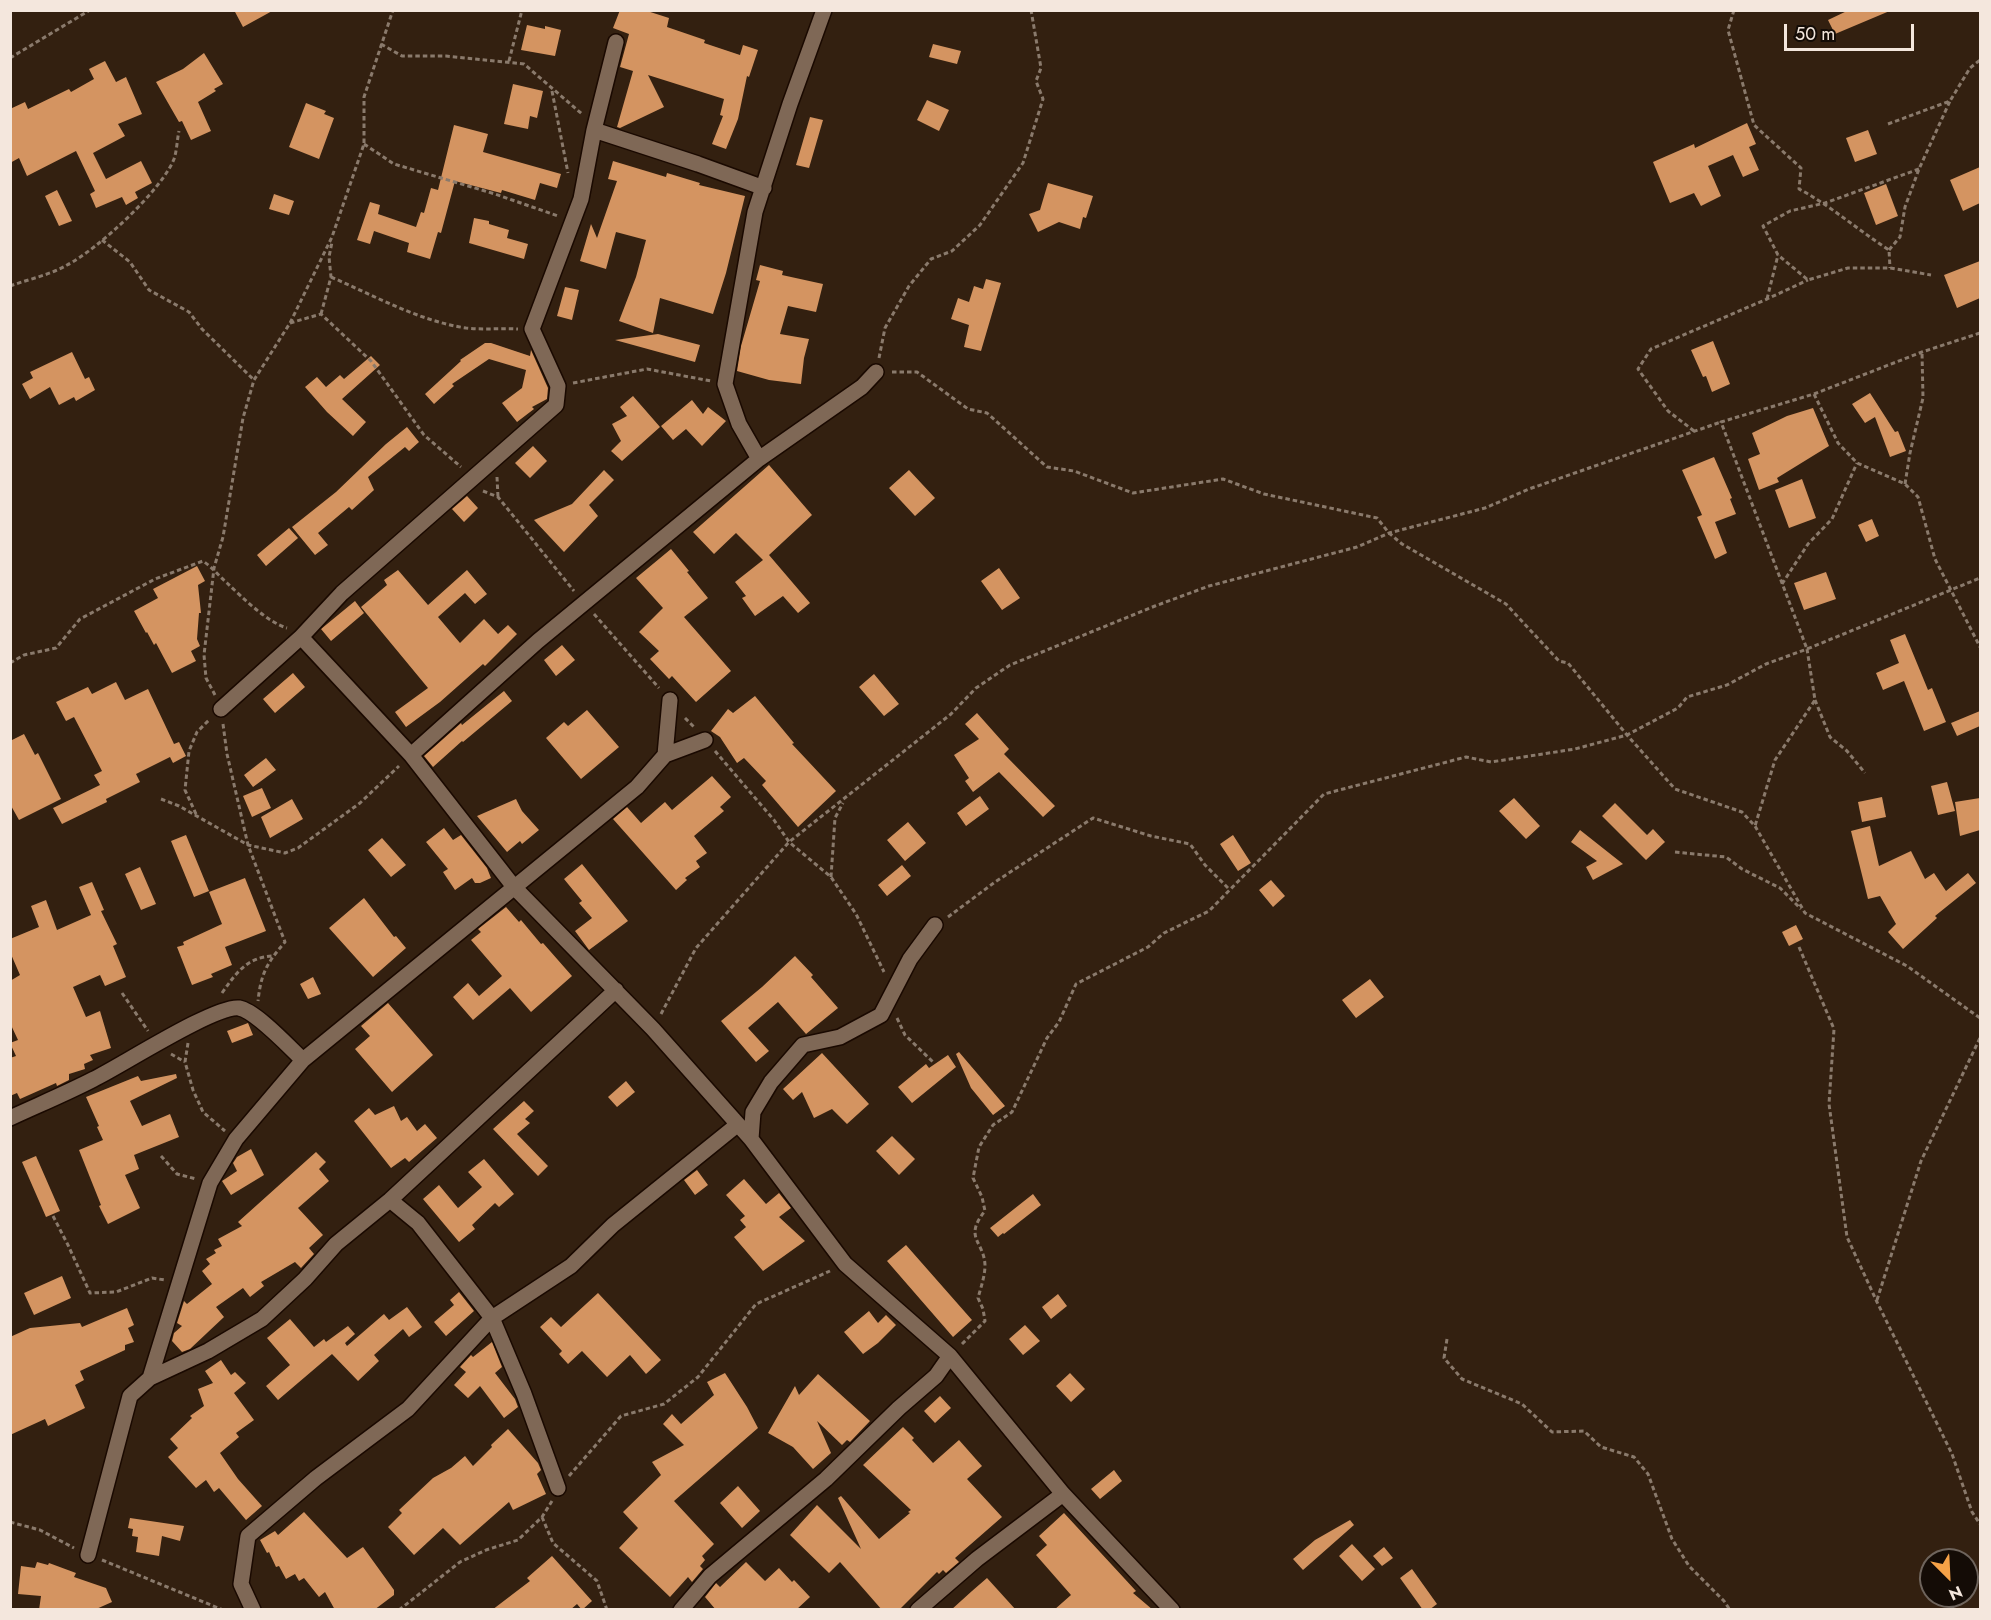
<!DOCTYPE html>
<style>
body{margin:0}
#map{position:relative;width:1991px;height:1620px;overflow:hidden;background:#332010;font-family:Jost,sans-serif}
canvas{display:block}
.frame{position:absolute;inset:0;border:12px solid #f4e7dd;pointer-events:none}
.north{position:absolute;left:1919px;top:1548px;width:60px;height:60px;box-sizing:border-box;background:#140c06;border:2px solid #6e645c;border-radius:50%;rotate:156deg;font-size:16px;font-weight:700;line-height:24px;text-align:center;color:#f4e7dd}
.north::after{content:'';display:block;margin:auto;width:21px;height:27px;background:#f6a247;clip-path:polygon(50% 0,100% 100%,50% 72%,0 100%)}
.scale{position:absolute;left:1784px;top:24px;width:130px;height:27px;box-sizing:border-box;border:3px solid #f4e7dd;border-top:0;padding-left:8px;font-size:18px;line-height:21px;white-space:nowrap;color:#f4e7dd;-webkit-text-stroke:4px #140c06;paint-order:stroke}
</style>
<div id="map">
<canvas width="1991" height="1620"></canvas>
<div class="frame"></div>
<div class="north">N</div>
<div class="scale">50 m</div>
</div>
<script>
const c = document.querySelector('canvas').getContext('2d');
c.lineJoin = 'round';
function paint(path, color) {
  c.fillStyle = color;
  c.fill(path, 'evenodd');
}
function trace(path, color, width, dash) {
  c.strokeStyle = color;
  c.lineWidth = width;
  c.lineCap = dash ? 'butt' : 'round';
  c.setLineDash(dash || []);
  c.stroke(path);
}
paint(new Path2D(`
 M234,10H274L243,27Z
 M620,10H644L669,18L667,27L705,40L704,43L740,55L743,45L758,50L749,77L747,76L738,119L726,149L712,144L723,116L720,115L724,99L648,75L664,107L620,128L617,127L633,71L620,67L629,34L613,28Z
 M1849,10H1892L1835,34L1828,20Z
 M527,25L545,29V26L561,30L555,56L521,50Z
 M933,44L961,51L957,64L929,57Z
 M204,53L223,84L214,89L216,91L198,102L211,131L191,140L182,121L179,122L156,82L183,69Z
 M105,61L116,82L126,77L142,114L118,124L125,136L93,153L106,179L141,161L152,183L135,192L138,198L126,205L122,197L96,208L90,194L95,191L76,151L27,176L19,158L10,163V109L25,102L28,109L69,89L71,92L94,79L89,69Z
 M513,84L543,91L537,118L530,116L528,129L504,124Z
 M927,100L949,110L939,131L917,120Z
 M306,103L326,111L324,114L334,118L319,159L289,147Z
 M810,117L823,120L809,168L796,165Z
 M1747,123L1756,144L1749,147L1759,170L1743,177L1733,155L1708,166L1721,196L1701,206L1694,193L1670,203L1653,162L1694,144L1695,148Z
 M454,125L488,134L483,152L561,174L557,188L540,183L535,200L502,190L501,193L455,181L441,233L438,232L430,259L407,252L409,243L374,231L370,244L357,240L370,202L380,205L378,214L416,227L421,212L424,213L431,188L438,190Z
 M1868,130L1877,154L1855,162L1846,138Z
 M613,161L666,177L667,173L700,183L699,185L745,196L726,273L713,314L660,298L653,333L619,321L636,277L646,240L616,232L606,269L580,261L591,224L597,238L617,181L608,179Z
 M1980,167V203L1963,211L1950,180Z
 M1048,183L1093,196L1086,218L1083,217L1080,229L1059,222L1038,232L1029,214L1040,210Z
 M1886,184L1898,216L1876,225L1864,193Z
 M57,190L72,221L59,226L45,196Z
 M274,194L294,201L289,215L269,209Z
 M474,218L489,221V224L509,230L507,238L528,244L524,259L469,243Z
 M1980,261V298L1957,308L1944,275Z
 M760,265L783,271L782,275L823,284L816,312L788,306L780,334L809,339L804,358L801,384L769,380L737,371L741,346L760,281L756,280Z
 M986,279L1001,283L981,351L964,347L969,325L951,319L958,298L969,302L974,286L983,289Z
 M565,287L579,290L572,320L557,316Z
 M658,334L700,345L695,362L615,340Z
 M1713,341L1730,384L1712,392L1706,376L1703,377L1691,350Z
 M485,343H491L530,356L531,350L548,388L547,399L532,407L534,409L517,422L502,403L522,388L526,370L489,359L452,384L454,386L434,404L425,394L461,361L460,360Z
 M72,352L85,379L89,377L95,390L76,401L74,397L59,405L50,387L30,399L22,384L33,378L30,372Z
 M371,356L380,365L342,399L366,422L353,436L327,412L305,387L317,377L326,387L340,375L344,379Z
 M1870,393L1895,432L1898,431L1906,451L1890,457L1875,417L1865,423L1852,404Z
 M633,396L660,427L622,461L611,451L621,441L612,424L627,416L620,407Z
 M692,400L703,414L708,407L726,421L702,446L686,429L673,440L661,426Z
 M1813,408L1829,446L1777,478L1779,482L1759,490L1748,459L1760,454L1752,433L1787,416Z
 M407,427L419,442L409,451L405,447L368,477L374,490L352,510L349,507L318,533L328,545L315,555L292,527L336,492L386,444Z
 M533,446L547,461L530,478L515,463Z
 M1714,457L1732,498L1730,499L1736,514L1715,522L1727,553L1715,559L1697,517L1702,515L1682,470Z
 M769,465L812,515L769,555L810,603L798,613L783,596L755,616L742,598L746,596L735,582L763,560L736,533L714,554L693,532Z
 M604,470L614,480L589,505L598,516L564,552L534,520L572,504Z
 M909,470L935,498L915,516L889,488Z
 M1802,479L1816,518L1789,528L1775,490Z
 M467,496L478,508L464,522L452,509Z
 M1872,519L1879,536L1866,542L1858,525Z
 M289,528L298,538L266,566L257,555Z
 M671,549L689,571L687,572L708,598L684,617L731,671L696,702L672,676L669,679L650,659L659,651L639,632L663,608L636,578Z
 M197,566L205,581L198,585L201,613H199L197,639L200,646L191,651L196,661L172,673L156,643L154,645L147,632L146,633L134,611L158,598L153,589Z
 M999,568L1020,598L1002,610L981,581Z
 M398,570L428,605L467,570L487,594L475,604L465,593L438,617L460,643L484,619L498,634L508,625L517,634L485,666L483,664L440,702L406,727L395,712L428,688L361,607L387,585L384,580Z
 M1826,572L1836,599L1804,610L1794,583Z
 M355,601L364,613L331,641L321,629Z
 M1905,634L1928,690L1932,688L1946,722L1924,731L1904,681L1883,690L1876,673L1899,663L1890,640Z
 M562,645L575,660L556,676L544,660Z
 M293,673L305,687L275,713L263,699Z
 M874,674L899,704L884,716L859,687Z
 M116,682L125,700L148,689L174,744L179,742L186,756L173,763L170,757L136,774L140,782L106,799L107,802L62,824L53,808L100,785L94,775L102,771L74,717L66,721L56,702L88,687L92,694Z
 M504,691L512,701L463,742L462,741L433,767L424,756L461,723L462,725Z
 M755,696L794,743L792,744L836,791L798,827L762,785L766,781L744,758L737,763L720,737L711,731L728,709L733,713Z
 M587,710L619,747L581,779L546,738L564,722L568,726Z
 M1980,711V726L1957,736L1951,723Z
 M977,713L1009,749L1004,754L1055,806L1043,817L999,772L973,792L965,781L969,778L954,755L979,739L965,724Z
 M24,734L35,755L38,753L61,799L19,820L10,804V741Z
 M266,758L276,770L253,787L244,775Z
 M712,776L731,797L720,807L724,811L694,836L707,853L696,861L700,867L685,878L687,880L676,890L613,819L627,807L641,823L665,802L672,810Z
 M1947,782L1955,811L1938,815L1931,786Z
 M262,788L271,808L252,817L243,796Z
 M980,796L989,809L966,826L957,813Z
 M1882,797L1886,817L1862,822L1858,802Z
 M1514,798L1540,826L1526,839L1499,811Z
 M1980,798V830L1960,836L1955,802Z
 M292,799L303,819L270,838L261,817Z
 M516,799L522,811L539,830L522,844L520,841L507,852L477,816Z
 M1615,803L1647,835L1653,829L1665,842L1646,860L1602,816Z
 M908,822L926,843L905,861L887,840Z
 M1870,826L1879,866L1911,851L1925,879L1934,873L1946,891L1968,873L1976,883L1935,916L1937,918L1903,949L1888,932L1896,924L1880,896L1868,899L1851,831Z
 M444,828L453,840L461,835L487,868L491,878L480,883H475L472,878L455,890L443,872L448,869L426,842Z
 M1580,830L1623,864L1593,880L1586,867L1597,861L1571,842Z
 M186,835L209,891L194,897L171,841Z
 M1233,835L1251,863L1238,871L1220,844Z
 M382,838L406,865L391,877L368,850Z
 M582,864L628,921L589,950L575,931L592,918L579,903L582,901L564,879Z
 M902,865L911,876L887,896L878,885Z
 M140,867L156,904L141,910L125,874Z
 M245,878L266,931L225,947L232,965L211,974L213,977L192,985L177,947L184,945L183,942L222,924L209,892Z
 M1271,880L1285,896L1273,907L1259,890Z
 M92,882L104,910L101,911L117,944L113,946L126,977L105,986L100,975L73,987L86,1017L100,1011L111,1048L90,1055L93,1060L84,1064L85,1069L69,1074V1080L57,1086L56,1083L20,1099L17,1093L10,1096V1058L16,1056L10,1043L18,1040L10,1023V981L20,975L10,952V939L39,927L31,906L46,900L57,930L91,915L79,887Z
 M364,898L394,937L396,936L406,948L373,977L329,928Z
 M506,907L519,922L521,920L541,944L543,943L572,976L531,1012L510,988L473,1020L453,997L468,983L479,996L502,976L471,940L481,932L478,929Z
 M1796,925L1803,939L1789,946L1782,932Z
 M795,956L813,975L811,977L838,1008L806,1034L778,1002L748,1028L769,1051L756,1062L721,1021L762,987Z
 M313,977L321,994L308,999L300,984Z
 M1370,979L1384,997L1356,1018L1342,1000Z
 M388,1003L433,1055L392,1092L355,1049L370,1036L361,1026Z
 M248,1023L253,1035L232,1043L227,1031Z
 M959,1052L1005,1106L993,1115L971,1088L956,1054Z
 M822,1053L869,1104L847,1124L832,1109L814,1118L802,1092L793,1100L783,1089Z
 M948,1055L956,1067L912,1103L898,1087L926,1064L929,1068Z
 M176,1074L177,1078L130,1101L142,1126L170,1114L179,1137L134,1155L139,1169L125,1175L140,1208L108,1224L99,1206L101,1205L79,1150L103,1140L97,1127L99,1126L86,1097L138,1076L141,1081Z
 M626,1081L635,1092L617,1107L608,1097Z
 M524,1101L534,1111L525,1119L530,1123L517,1134L548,1166L538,1176L493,1129Z
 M394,1106L401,1121L407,1117L417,1131L425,1124L437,1138L409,1162L405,1158L391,1168L354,1121L369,1108L375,1115Z
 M892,1136L915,1159L899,1175L876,1151Z
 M251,1149L264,1175L231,1195L222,1181L237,1171L233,1163L237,1157Z
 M316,1152L326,1162L319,1169L329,1181L298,1208L323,1235L309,1248L314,1254L301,1268L295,1262L261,1282L264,1286L250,1297L243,1288L216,1307L224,1317L190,1349L182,1352L172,1341L174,1333L182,1326L177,1323L184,1301L187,1304L212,1284L202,1271L210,1264L206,1259L216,1253L214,1250L222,1246L218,1239L242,1226L238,1222Z
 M36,1156L60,1211L46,1217L22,1162Z
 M484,1159L514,1194L499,1207L495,1203L472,1225L475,1229L459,1242L423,1199L439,1185L458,1208L482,1187L468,1172Z
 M697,1170L708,1185L695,1195L684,1180Z
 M744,1179L766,1204L779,1193L791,1208L779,1217L805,1241L763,1271L734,1237L746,1227L740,1220L745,1216L726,1195Z
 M1033,1194L1041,1205L1004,1234L1003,1233L998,1237L990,1228Z
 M906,1245L972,1320L953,1337L887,1261Z
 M62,1276L71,1298L34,1315L24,1293Z
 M459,1292L474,1311L446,1336L434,1322L454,1305L450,1300Z
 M598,1293L661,1360L646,1374L630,1355L607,1377L582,1351L568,1364L559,1354L562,1351L540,1327L551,1317L561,1327Z
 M1058,1294L1067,1306L1051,1319L1042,1307Z
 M407,1307L422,1327L409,1337L403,1329L374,1355L379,1361L358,1381L332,1354L278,1400L266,1386L290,1365L267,1338L290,1319L314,1347L324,1339L326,1342L348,1326L355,1334L345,1343L347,1346L384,1314L389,1320Z
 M127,1308L134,1325L128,1328L134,1342L125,1345V1350L80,1371L84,1380L75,1385L85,1408L48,1426L45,1419L10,1435V1337L30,1328L80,1323L82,1327Z
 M869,1311L878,1323L886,1315L896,1325L878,1343L863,1354L844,1332Z
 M1025,1325L1040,1341L1023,1355L1009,1339Z
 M492,1342L502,1367L495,1373L515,1399L518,1407L504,1418L480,1386L468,1398L454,1385L466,1372L460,1367L471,1355L473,1357Z
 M221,1360L231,1375L235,1372L246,1383L234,1393L254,1420L236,1433L239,1437L220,1453L238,1479L262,1506L246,1520L219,1488L214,1492L206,1480L196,1488L168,1457L178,1448L170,1439L192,1418L190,1416L204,1406L198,1389L213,1383L205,1371Z
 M725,1373L747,1407L758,1428L674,1501L714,1544L702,1556L705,1560L700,1566L703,1569L692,1582L688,1577L670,1597L619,1548L638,1528L623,1512L661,1475L652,1462L684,1445L663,1424L672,1414L681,1424L714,1395L707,1382Z
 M1070,1373L1085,1389L1071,1402L1056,1386Z
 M818,1374L870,1421L850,1442L847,1440L842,1445L817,1421L831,1453L813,1469L793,1447L768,1433L795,1386L799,1395Z
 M940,1396L951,1408L935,1423L924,1411Z
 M903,1427L914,1438L912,1440L933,1463L959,1440L982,1466L967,1479L1002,1517L955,1558L959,1562L946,1573L943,1570L939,1574L937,1572L899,1610H882L840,1562L829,1573L790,1535L817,1505L861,1549L838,1498L841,1496L879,1539L910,1513L908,1512L911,1510L863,1465Z
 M508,1429L538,1463L541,1470L537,1474L546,1494L513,1510L509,1502L460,1545L443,1528L414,1555L388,1527L402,1513L399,1510L433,1478L451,1468L465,1456L473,1466L492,1447L491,1445Z
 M1114,1470L1122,1481L1100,1499L1091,1489Z
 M738,1486L760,1511L742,1528L720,1503Z
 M304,1512L347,1558L363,1547L394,1590V1595L374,1610H335L325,1592L319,1597L304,1578L299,1581L295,1574L286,1579L279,1566L276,1567L269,1552L267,1553L260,1540L275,1531L278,1535Z
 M1064,1513L1136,1591L1133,1593L1153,1610H1054L1071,1595L1036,1555L1047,1545L1039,1536Z
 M130,1518L184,1526L180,1541L162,1536L159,1556L136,1552L138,1537L132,1536L133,1529L128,1528Z
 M1350,1520L1354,1525L1303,1570L1293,1559L1315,1540Z
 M1352,1544L1375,1569L1362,1581L1339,1556Z
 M1384,1547L1393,1558L1382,1566L1373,1556Z
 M552,1556L592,1601L582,1610L577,1604L570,1610H492L530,1581L527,1578Z
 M37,1562L48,1565L49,1563L76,1573L74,1577L106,1588L112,1602L94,1610H39L41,1596L18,1594L21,1566L35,1568Z
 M746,1562L765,1581L779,1568L792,1582L794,1580L810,1597L796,1610H716L705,1597L716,1583L720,1587Z
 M1412,1569L1437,1604L1429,1610H1423L1400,1578Z
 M987,1578L1016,1610H951L972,1591Z`), '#d49461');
const minor = new Path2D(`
 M594,130L616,42
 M759,459L739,424L725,384L755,212L790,104L824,10
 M301,637L342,593L556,405L558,386L532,329L581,199L594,130L698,164L764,188
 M221,709L301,637L411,755L514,887L653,1029L751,1139L845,1264L950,1356L1063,1494L1172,1610
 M411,755L538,641L759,459L862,387L876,372
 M665,755L705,740
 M10,1118C38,1105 67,1093 94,1079C121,1066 215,1005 239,1008C256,1011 289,1047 303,1060
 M751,1139L753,1112L771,1082L803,1045L840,1037L881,1015L910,959L935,925
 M390,1200L418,1223L492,1318L524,1394L558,1488
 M150,1378L208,1351L262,1319L305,1279L336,1244L390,1200L616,990
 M88,1555L130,1396L150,1378L210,1183L236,1139L303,1060L637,787L665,755L670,700
 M253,1610L241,1584L248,1536L316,1478L408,1409L492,1318L571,1266L613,1225L737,1125
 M681,1610L710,1576L826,1479L899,1408L936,1376L950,1356
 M918,1610L977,1559L1063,1494`);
trace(minor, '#1a0900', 18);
trace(new Path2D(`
 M1734,10L1728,30L1754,125L1801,168L1799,189C1831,206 1858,230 1889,250L1890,268
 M381,44L402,56H446L524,64L582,114
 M10,58L90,10
 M509,61L522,10
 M552,91L568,173
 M1888,124L1950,101L1970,68L1980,60
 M364,144L394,164L495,194L558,216
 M1919,169L1825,203L1790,211L1763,226L1778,255L1808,280L1848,268H1890L1931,275
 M102,240L130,262L149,290L189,312L202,329L254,380
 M1889,250L1900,237L1905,207L1919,169L1950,101
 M331,277C375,296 419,321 466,328C483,330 501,328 518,329
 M10,286C29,279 50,275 67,265C97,250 162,190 174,159C177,150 177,140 179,131
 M1767,299L1778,255
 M321,314L331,277L329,257L332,242
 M290,323L321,314L371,361L424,435L461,467
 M1980,333L1922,352L1814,394L1721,422L1807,649L1980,578
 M879,358L885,328L909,286L931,259L952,251L980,225L1023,163L1043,99L1036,81L1041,68L1031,10
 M892,372H917L968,409L987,413L1047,467L1074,471L1133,493L1223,479L1264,494L1377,518L1389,533L1402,544L1506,604L1559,661L1568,663L1627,735L1675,789L1742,812L1755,826L1805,913L1907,966L1980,1018
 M573,383L647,369L711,381
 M1814,394L1838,443L1857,463L1905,484L1918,497L1935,559L1980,647
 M1694,431L1668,411L1638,369L1651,349L1767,299L1808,280
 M497,477L498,497
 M1905,484L1910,453L1923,398L1922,352
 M483,491L498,497L574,591
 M1782,584L1808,544L1832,519L1857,463
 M594,614L659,688
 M10,663L24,655L56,648L80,619L155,579L203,561C213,568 218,575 227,583C243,598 267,622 287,628
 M215,695L206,678L204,655L214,568L223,537L243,418L254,380L290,323L332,237L364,144V97L393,10
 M1815,700L1830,737L1847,751L1865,773
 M685,718L695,728
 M223,724L227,754L248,845L285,942C267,963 261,973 258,1001
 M715,751L774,820L789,842L831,877L856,914L884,972
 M161,799L179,806L248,845L285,853L298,848L360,803L399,766
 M196,814L185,790L189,751L197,732L210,719
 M1675,852L1726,857L1742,869L1780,888L1801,909
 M831,877L835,818L843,803
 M948,917L995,882L1093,818L1151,836L1190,844L1205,865L1230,890
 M1799,947L1834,1029L1829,1104L1847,1237L1877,1302L1952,1454L1972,1512L1980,1524
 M122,993L148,1031
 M222,993C236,973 247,957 273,956
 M661,1014L696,948L789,842L951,714L976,688L1010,665L1155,606L1209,586L1357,547L1389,533L1485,508L1529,489L1721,422
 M897,1018L905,1035L933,1062
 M188,1043L185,1062L193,1090L203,1112L225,1131
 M171,1054L185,1062
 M161,1156L177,1174L196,1179
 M53,1216L68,1245L90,1293L116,1292L152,1278L165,1280
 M1877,1300L1921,1161L1980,1038
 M1447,1339L1444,1358L1462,1379L1522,1404L1552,1432L1584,1431L1601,1447L1634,1457L1648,1474L1672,1539L1689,1566L1724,1601L1730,1610
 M962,1344L985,1321L983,1309L978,1298C981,1287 985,1276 985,1265C984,1241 963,1238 985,1211L982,1197L973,1178L979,1147L993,1125L1012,1112L1047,1038L1059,1022L1076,984L1148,947L1164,933L1209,911L1324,794L1466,757L1491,762L1575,749L1627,735L1678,708L1687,697L1727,685L1766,664L1807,649L1815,700L1775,760L1755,826
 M569,1476L621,1416L664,1404L698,1377L756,1304L830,1271
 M542,1517L553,1543L597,1581L607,1610
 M10,1522L40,1530L74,1548
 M102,1560L223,1610
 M399,1610L460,1562L486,1550L518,1540L542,1517L552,1501`), '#8a7a6c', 3, [4.5, 3]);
trace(minor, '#7f6856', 15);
</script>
